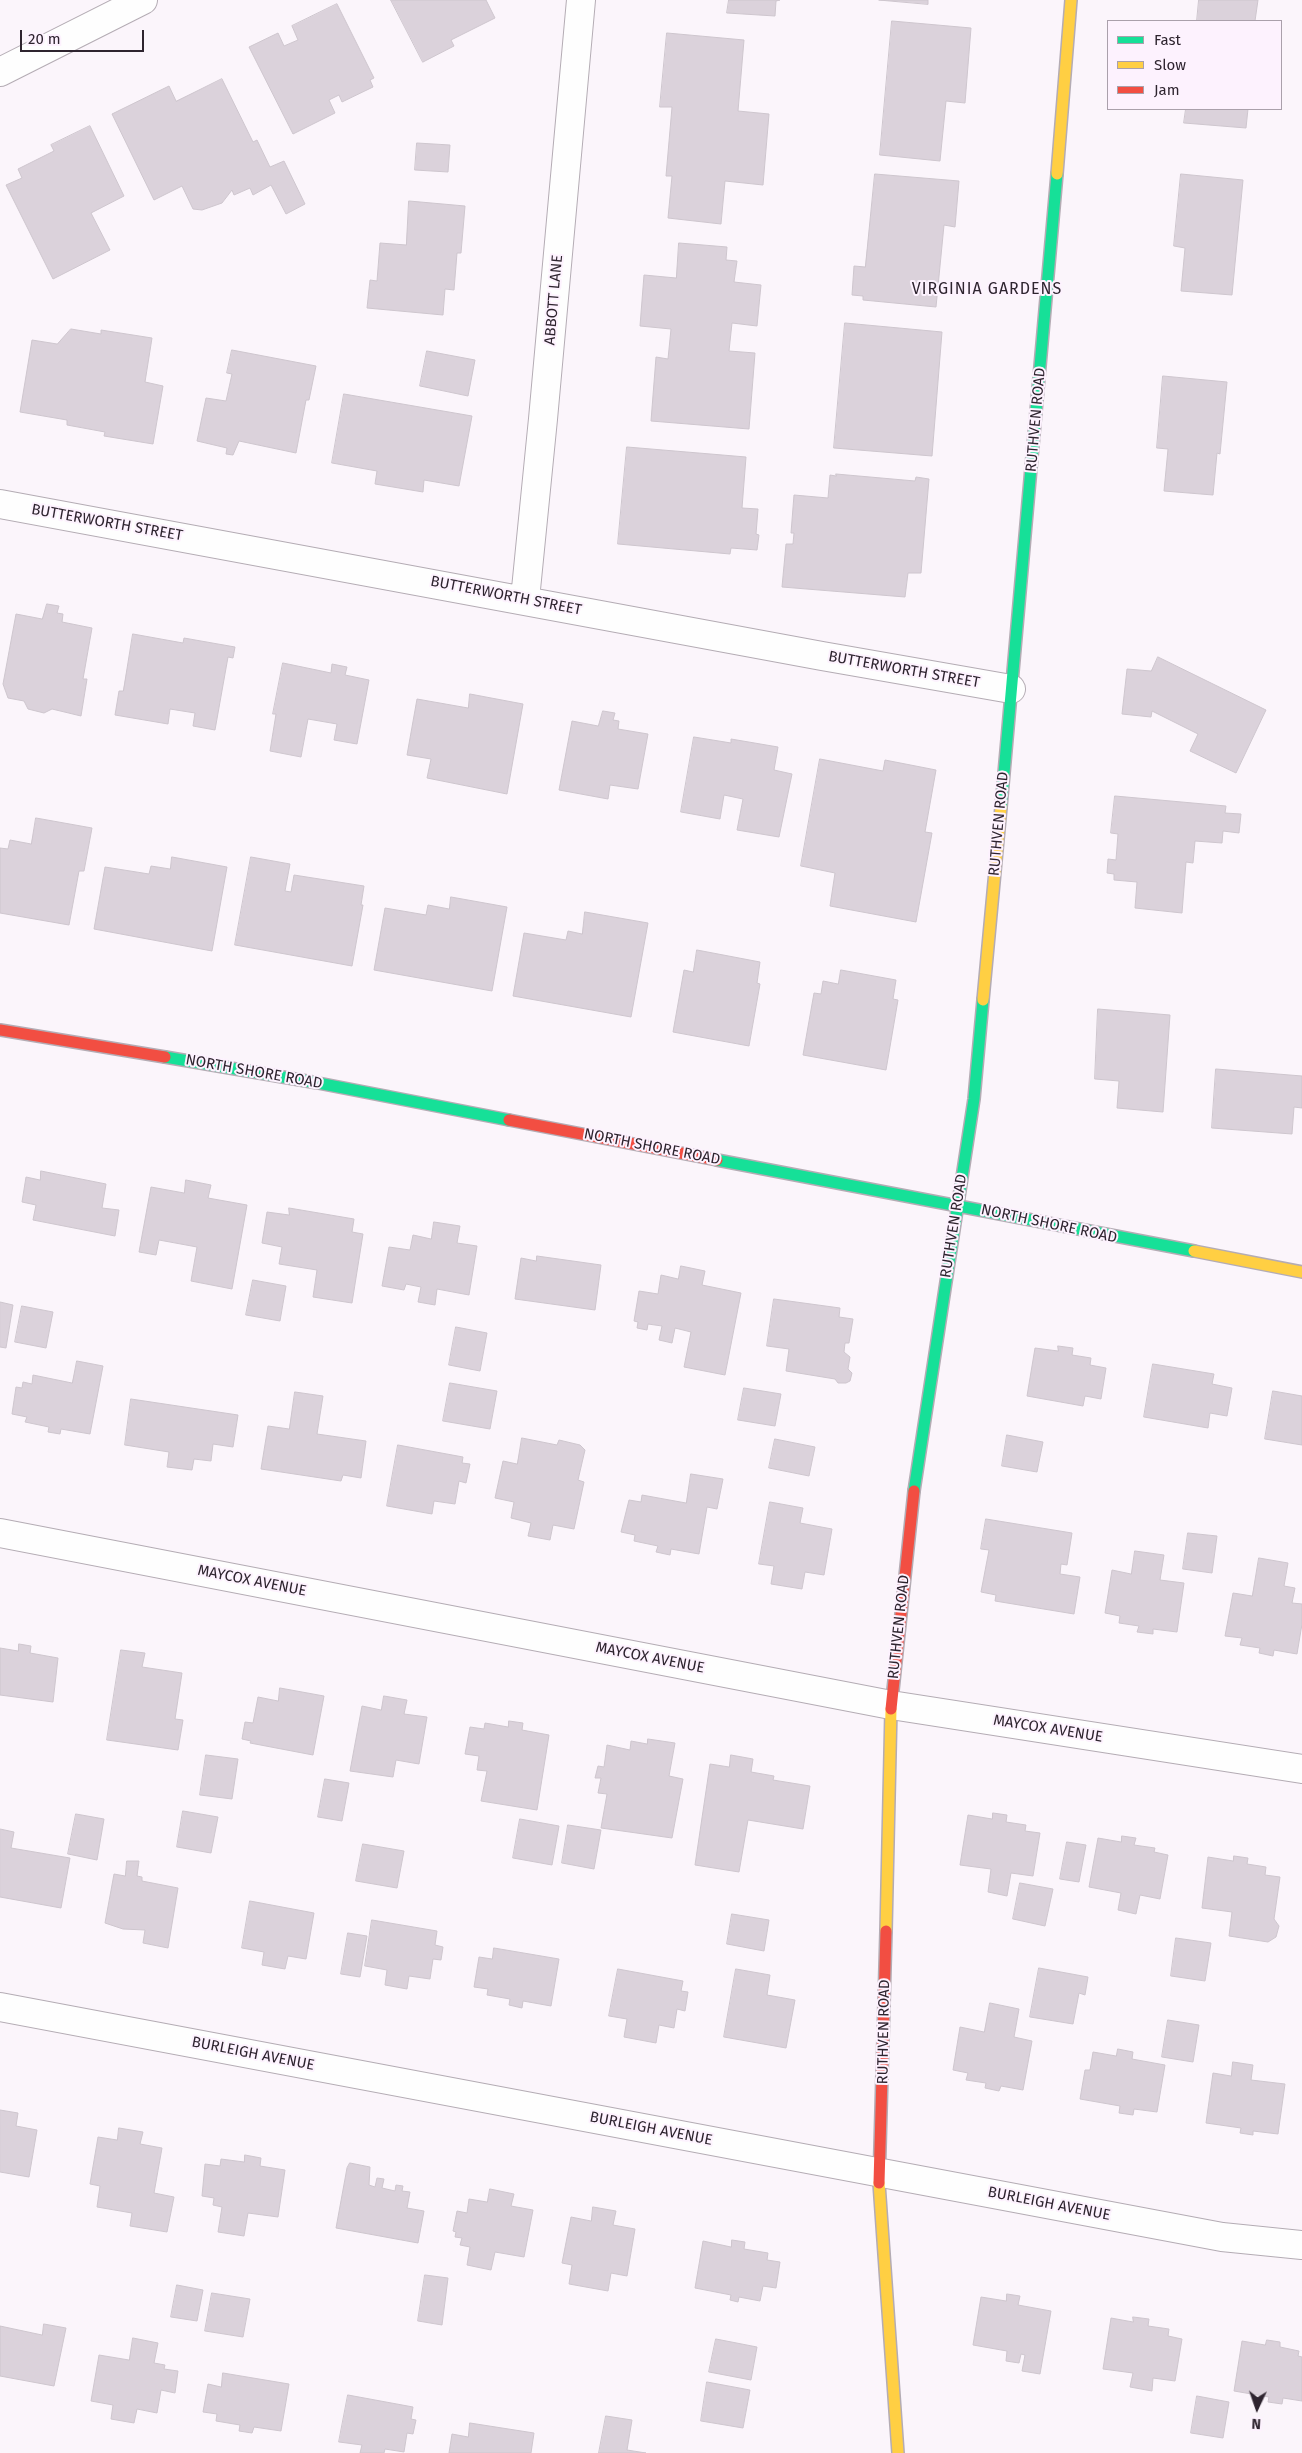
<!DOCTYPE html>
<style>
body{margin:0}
#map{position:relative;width:1302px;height:2453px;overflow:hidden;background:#fbf5fb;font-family:"Fira Sans",sans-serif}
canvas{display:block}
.legend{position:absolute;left:1107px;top:20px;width:175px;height:90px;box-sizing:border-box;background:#fdf2fe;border:1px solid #aaa0ab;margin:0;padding:6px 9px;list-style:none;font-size:15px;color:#2e242f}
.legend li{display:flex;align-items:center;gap:10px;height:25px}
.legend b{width:25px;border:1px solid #aaa0ab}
.north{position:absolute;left:1232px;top:2383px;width:50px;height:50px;-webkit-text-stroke:4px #fdf2fe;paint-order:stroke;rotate:183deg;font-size:14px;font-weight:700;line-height:20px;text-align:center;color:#2e242f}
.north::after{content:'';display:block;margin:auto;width:18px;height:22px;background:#2e242f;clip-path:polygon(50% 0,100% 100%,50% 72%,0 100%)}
.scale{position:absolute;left:20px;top:30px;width:124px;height:22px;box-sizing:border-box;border:2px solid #2e242f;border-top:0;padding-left:6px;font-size:15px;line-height:18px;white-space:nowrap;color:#2e242f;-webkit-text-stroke:4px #fdf2fe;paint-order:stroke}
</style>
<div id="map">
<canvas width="1302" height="2453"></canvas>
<ul class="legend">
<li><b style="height:6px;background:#16e098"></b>Fast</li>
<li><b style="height:6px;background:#ffcf43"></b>Slow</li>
<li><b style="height:6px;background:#f24e42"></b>Jam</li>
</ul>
<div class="north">N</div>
<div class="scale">20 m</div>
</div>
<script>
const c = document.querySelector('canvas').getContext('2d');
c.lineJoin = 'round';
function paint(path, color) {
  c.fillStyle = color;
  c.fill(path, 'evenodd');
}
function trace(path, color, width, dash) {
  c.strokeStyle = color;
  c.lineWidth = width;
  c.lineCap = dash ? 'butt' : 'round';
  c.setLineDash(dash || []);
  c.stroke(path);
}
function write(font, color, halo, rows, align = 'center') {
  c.font = font + ' "Fira Sans",sans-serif';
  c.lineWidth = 4;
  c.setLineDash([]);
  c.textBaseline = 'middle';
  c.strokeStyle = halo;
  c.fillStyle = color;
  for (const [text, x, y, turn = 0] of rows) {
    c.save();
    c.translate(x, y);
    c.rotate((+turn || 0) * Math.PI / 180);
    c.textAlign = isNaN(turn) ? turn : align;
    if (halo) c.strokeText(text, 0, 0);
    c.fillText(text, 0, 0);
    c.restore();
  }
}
const building = new Path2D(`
 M391,0H486L495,18L451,40L454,46L423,62Z
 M729,0H780L776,1L775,16L727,13Z
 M879,0H928V4Z
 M1199,0H1258L1255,21H1197Z
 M337,4L374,78L370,80L373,87L342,102L339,95L329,100L335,113L293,134L249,47L278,33L284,46L298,40L292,26Z
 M892,21L971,28L965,103L946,101L940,161L880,155Z
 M667,33L744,40L738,111L769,114L763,185L725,181L721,224L668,218L672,176H666L672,107H660Z
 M222,79L253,142L257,140L270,167L284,161L305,204L286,214L271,185L253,195L250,188L234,195L232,190L222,203L202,210L193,209L182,186L154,200L112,114L169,86L176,101Z
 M1186,109H1248L1246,128L1184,123Z
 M90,126L124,196L91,213L110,250L53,279L6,185L22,178L18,169L54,151L51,145Z
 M417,143L450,145L448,172L415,170Z
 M875,174L959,181L955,227L944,225L936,307L863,300V296L852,295L854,266L865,267Z
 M1181,174L1243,180L1232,295L1181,291L1185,248L1174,246Z
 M409,201L465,206L461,253H457L454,290L445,289L443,315L367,308L370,280L377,281L380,243L406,245Z
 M679,243L727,247L726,260L737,261L734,282L761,285L757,326L732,323L729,351L755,353L749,429L651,421L656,357L668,359L671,329L640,326L644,275L676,278Z
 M845,323L942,332L932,456L834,448Z
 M71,329L101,334V330L152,338L145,382L163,386L153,444L104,436L105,432L67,425V420L20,412L32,340L57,344Z
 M232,350L316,366L309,400H306L296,453L239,441L233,455L226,454L227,448L197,441L206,398L226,401L232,374L227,373Z
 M427,351L475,360L468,396L420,386Z
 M1163,376L1227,382L1220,454L1217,453L1213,495L1164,491L1168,449L1157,448Z
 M344,394L472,416L459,486L424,480L423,492L375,484L377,471L332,463Z
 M627,447L746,457L742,508L758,509L756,534L759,535L757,550L731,548L730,554L618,544Z
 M836,474L915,481L916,477L929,479L921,573H908L905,597L782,587L786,544H793L794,533H791L794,495L828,498L830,475L836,476Z
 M47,604L59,606L57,613L63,614L62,622L92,628L83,679H87L81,716L52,709L44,713L28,709L24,701L8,698L3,684L16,614L42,619Z
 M133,634L183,643L184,638L235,647L233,658L228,657L215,730L193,726L195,713L170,709L168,724L115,715L119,691H123Z
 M1158,657L1266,710L1236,773L1190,751L1198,734L1152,711L1151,717L1122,714L1127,669L1151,671Z
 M283,663L331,673L332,664L347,667L345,675L369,680L357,744L334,740L337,724L308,719L301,757L270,751L276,714H273Z
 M470,694L523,704L507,794L427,778L431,759L407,755L417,699L468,708Z
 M603,711L615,713L613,720L619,721L618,729L648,734L638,789L610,785L608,799L559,790L572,721L598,726Z
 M694,737L731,743V739L778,747L774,770L792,774L779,837L737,830L743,799L724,795L720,819L681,812Z
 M820,759L883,771L885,760L936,770L925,832L932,833L916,922L830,906L835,873L801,866Z
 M1115,796L1226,806L1225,813L1241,814L1239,833L1223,831L1222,843L1195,841L1193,863L1186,862L1182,913L1135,908L1137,882L1114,880V874L1107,873L1108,859L1116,860L1118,834L1111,833Z
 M36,818L92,828L84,871H79L69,925L0,913V848L8,849L10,840L31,844Z
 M172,857L227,867L212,951L94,929L105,867L149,874L151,866L170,869Z
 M251,857L290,864L285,891L291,892L294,875L364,886L361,905H363L352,966L235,945Z
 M451,897L507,907L492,991L374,970L385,908L426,915L428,905L449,909Z
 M585,912L648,923L631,1017L513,996L524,933L566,940L568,931L582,934Z
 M697,950L760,962L757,983L760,984L749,1046L673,1032L684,970L693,972Z
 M841,970L896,980L893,999L898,1000L886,1070L803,1055L814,993L821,994L823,981L838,984Z
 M1098,1009L1170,1015L1163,1112L1117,1108L1119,1081L1095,1079Z
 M1216,1069L1302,1076V1108L1294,1107L1292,1134L1212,1128Z
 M41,1171L106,1184L102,1208L119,1210L115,1236L33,1220L36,1205L22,1202L26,1177L40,1180Z
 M186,1180L211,1185L208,1198L247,1205L232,1289L191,1281L197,1247L159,1240L156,1255L139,1252L151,1187L184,1193Z
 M289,1208L354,1219L352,1232L363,1234L352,1303L313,1297L317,1270L279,1264L282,1247L262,1243L267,1212L289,1215Z
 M434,1222L460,1226L457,1243L477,1246L469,1295L437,1289L435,1305L418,1302L421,1287L406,1284L404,1290L382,1286L389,1247L410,1250L413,1235L431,1239Z
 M537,1256L601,1265L595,1310L515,1299L521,1258L536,1261Z
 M681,1266L705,1271L702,1285L741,1293L725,1375L684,1367L691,1332L675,1328L672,1343L659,1340L662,1326L648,1324L647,1330L637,1328L638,1322L634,1321L639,1291L658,1294L661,1275L678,1279Z
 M253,1280L286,1286L280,1321L246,1315Z
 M774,1299L840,1308L839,1317L853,1319L849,1343H845L844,1352L850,1357L848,1369L852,1373L850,1381L846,1383H838L835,1379L786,1371L789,1349L767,1346Z
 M0,1302L13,1305L6,1348L0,1347Z
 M22,1306L53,1312L46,1348L15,1342Z
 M456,1327L487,1333L480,1371L449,1365Z
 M1058,1346L1073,1348L1072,1355L1091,1358L1090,1365L1106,1368L1101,1399L1085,1396L1083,1406L1027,1396L1035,1348L1058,1351Z
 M77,1361L103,1366L90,1434L61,1429L60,1434L48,1432L49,1427L25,1422L27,1417L12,1414L16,1387L22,1388L23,1382L32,1384L33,1375L72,1383Z
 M1153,1364L1214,1374L1212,1384L1232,1388L1227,1416L1210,1413L1208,1428L1144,1417Z
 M450,1383L497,1391L490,1429L443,1421Z
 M744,1388L781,1394L775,1426L738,1420Z
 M1273,1391L1302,1396V1445L1265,1439Z
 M295,1392L323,1396L317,1434L366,1441L361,1478L343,1475L341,1481L261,1469L268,1426L289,1429Z
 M131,1399L238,1415L233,1447L213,1444L211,1461L194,1459L192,1470L167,1467L169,1452L125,1445Z
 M1007,1435L1043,1442L1037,1472L1002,1466Z
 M522,1438L557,1445L559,1440L580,1445L585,1450L578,1480L584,1482L574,1529L553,1525L550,1540L528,1536L531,1523L511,1518L514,1502L495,1498L503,1461L517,1464Z
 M775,1439L815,1447L809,1476L769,1468Z
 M398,1445L463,1457L462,1463L470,1464L466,1483L459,1481L455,1504L434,1501L432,1514L387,1506Z
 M691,1474L723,1479L717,1509L707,1507L699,1554L671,1549L670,1555L656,1552L658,1546L634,1541L635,1535L621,1532L629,1500L641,1502L642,1495L686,1503Z
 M770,1502L803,1508L800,1523L832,1529L824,1575L805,1572L802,1589L771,1584L774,1566L759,1564Z
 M986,1519L1072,1533L1067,1565L1061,1564L1060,1574L1080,1577L1074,1614L995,1601L996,1595L981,1592L989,1550L981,1549Z
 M1188,1533L1217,1536L1212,1573L1183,1569Z
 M1135,1551L1164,1555L1160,1580L1184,1583L1177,1632L1153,1629V1634L1137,1632L1139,1626L1119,1623L1120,1616L1105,1613L1112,1570L1131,1574Z
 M1259,1558L1288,1563L1284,1586L1295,1588L1292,1603L1302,1604V1624L1297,1654L1274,1650L1273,1656L1259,1653L1260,1648L1240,1645L1242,1638L1225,1636L1233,1593L1252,1596Z
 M19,1644L31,1646L30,1653L58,1658L53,1702L0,1695V1648L18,1651Z
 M121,1650L145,1653L142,1667L182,1673L175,1719L183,1720L178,1750L107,1740Z
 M280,1688L324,1696L313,1755L250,1743L251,1741L242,1739L245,1722L253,1723L258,1697L278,1701Z
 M384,1696L407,1700L404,1714L427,1717L419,1764L396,1760L393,1777L350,1771L362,1706L381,1710Z
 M509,1721L523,1723L522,1730L549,1735L537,1810L481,1801L487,1771L477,1770L479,1756L465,1754L470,1727L484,1729L485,1723L508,1727Z
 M648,1739L675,1743L669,1776L683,1779L672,1838L601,1828L607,1794L598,1793L601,1778H595L598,1766L604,1767L607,1745L630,1750L631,1741L647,1744Z
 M206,1755L238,1759L232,1799L200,1795Z
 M731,1755L753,1759L751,1772L774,1776L773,1780L810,1786L803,1829L748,1820L739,1872L695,1865L710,1764L729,1767Z
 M325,1779L349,1783L342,1821L318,1817Z
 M183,1811L218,1817L211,1853L177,1847Z
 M993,1813L1007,1815L1006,1822L1026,1825L1025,1831L1040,1833L1033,1876L1011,1873L1007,1896L988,1892L991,1869L960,1865L968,1815L992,1819Z
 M76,1814L104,1819L97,1860L68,1854Z
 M520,1819L559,1826L552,1865L513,1858Z
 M568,1825L601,1830L594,1869L562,1863Z
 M0,1829L14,1832L11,1848L70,1858L61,1908L0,1897Z
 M1122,1836L1136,1838L1134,1845L1155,1848L1154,1852L1168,1855L1160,1899L1140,1895L1136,1914L1118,1910L1121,1893L1089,1887L1098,1838L1121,1842Z
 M1067,1842L1086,1845L1079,1882L1060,1879Z
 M363,1844L404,1851L397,1888L356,1881Z
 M1234,1856L1248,1858L1247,1864L1266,1867L1265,1875L1280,1877L1274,1919L1279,1926L1276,1937L1268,1942L1229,1936L1232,1912L1202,1908L1208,1857L1233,1861Z
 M127,1861H139L137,1876L142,1877V1881L178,1888L168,1948L143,1943L145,1930L123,1929L105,1923L114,1874L125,1876Z
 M1020,1883L1053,1889L1045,1926L1013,1919Z
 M250,1901L314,1913L306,1959L288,1956L285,1969L262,1965L264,1952L242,1948Z
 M732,1914L769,1920L764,1951L727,1944Z
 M372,1920L437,1931L435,1945L443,1947L441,1960L433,1959L430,1979L409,1976L407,1989L385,1985L387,1970L365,1966Z
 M348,1933L367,1936L360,1977L341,1974Z
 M1176,1938L1211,1943L1205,1981L1171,1976Z
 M494,1948L559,1959L551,2006L523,2001L522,2008L509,2005L510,1999L487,1995L488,1989L474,1987L479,1957L492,1959Z
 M1039,1968L1088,1977L1085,1995L1079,1993L1073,2024L1030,2017Z
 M618,1969L683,1981L681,1991L688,1992L685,2011L677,2009L674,2028L659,2025L656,2043L624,2037L627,2019L609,2016Z
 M736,1969L770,1975L767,1995L795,2000L786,2048L724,2037Z
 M990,2003L1019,2009L1014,2037L1032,2041L1023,2090L1001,2086L999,2091L985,2088L986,2083L966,2080L968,2073L953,2070L960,2027L984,2032Z
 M1168,2020L1199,2025L1193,2062L1162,2057Z
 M1118,2049L1133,2052L1132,2059L1165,2065L1157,2112L1134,2109L1133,2115L1119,2113L1120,2106L1080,2099L1085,2070H1090L1093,2052L1116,2056Z
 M1233,2062L1253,2065L1251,2080L1285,2084L1278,2134L1253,2131V2135L1240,2133L1241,2128L1206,2123L1213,2073L1231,2076Z
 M0,2110L18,2113L16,2126L37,2130L29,2177L0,2172Z
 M119,2128L143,2132L140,2144L162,2148L154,2193L174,2197L167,2232L130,2226L132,2213L97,2207L100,2186L90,2184L98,2137L117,2140Z
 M245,2155L261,2158L260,2166L285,2170L278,2217L248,2213L244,2236L218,2232L222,2207L213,2205L214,2198L202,2196L205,2164L220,2166L221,2159L244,2162Z
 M350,2163L370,2167L369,2185L375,2187L377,2178L384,2179L382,2188L395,2191L396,2185L403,2186L402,2191L410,2192L407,2208L424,2211L418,2243L336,2228L347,2168Z
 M490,2189L514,2194L511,2206L533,2210L524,2257L495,2252L491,2270L467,2265L470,2247L460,2245L462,2238L455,2237L456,2232L453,2231L457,2211L467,2213L469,2199L487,2202Z
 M593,2207L616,2211L613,2225L635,2229L627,2276L611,2273L608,2291L569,2284L572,2265L562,2263L571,2217L591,2221Z
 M732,2240L745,2242L744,2249L768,2253L767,2260L780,2262L776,2288L763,2286L760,2301L739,2297L738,2302L730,2300L731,2295L695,2288L703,2241L731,2247Z
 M425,2275L448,2278L442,2325L418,2321Z
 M177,2285L203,2290L197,2321L171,2317Z
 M212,2293L250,2299L243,2337L205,2331Z
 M1007,2294L1020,2296L1018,2305L1051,2311L1040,2374L1022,2371L1025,2355L1021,2354L1019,2363L1006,2361L1007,2351L973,2345L981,2297L1006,2301Z
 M1133,2317L1149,2319L1148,2326L1169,2329L1168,2336L1182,2339L1175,2381L1153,2378L1152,2391L1130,2387L1133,2373L1103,2369L1111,2318L1133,2322Z
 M44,2324L66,2328L54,2386L0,2376V2326L42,2335Z
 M133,2338L158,2343L154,2363L165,2365L164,2369L178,2371L175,2393L161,2390L157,2413L137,2409L134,2423L111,2419L113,2405L91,2401L99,2355L129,2360Z
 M716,2339L757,2347L751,2380L709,2372Z
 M1267,2340L1280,2342V2347L1299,2351L1298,2356L1302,2357V2401L1283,2398L1282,2404L1268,2402L1269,2397L1234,2391L1242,2341L1265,2345Z
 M223,2373L289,2384L281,2431L254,2427L252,2433L239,2431L240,2425L216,2421L217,2414L203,2412L208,2384L221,2387Z
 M707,2382L750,2390L743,2428L701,2421Z
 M348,2395L413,2407L411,2419L416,2420L413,2434L407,2433L404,2452L385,2449L384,2453H360L362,2445L339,2442Z
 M1197,2396L1229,2402L1223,2438L1191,2433Z
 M606,2416L632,2420L627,2450L646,2453H599Z
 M470,2423L534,2433L531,2453H449L452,2434L468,2437Z`);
paint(building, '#dbd2db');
trace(building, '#cec6ce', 1);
const street = new Path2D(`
 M0,72L143,0
 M0,504L822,656L1011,689
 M525,599L543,419L581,0
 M0,1533L891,1705L1302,1769
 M0,2007L1222,2237L1302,2245`);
const fast = new Path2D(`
 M1001,807L1057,174
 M165,1057L318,1083L509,1120
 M717,1160L1194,1251
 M914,1491L974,1099L983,1000`);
const slow = new Path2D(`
 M1057,174L1071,0
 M983,1000L1001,807
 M1194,1251L1302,1272
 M886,1931L891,1709
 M879,2183L898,2453`);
const jam = new Path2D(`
 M0,1030L165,1057
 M509,1120L717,1160
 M891,1709L914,1491
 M879,2183L886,1931`);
trace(street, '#b4acb4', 30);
trace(fast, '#b4acb4', 14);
trace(slow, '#b4acb4', 14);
trace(jam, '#b4acb4', 14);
trace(street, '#fefefe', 28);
trace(fast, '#16e098', 11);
trace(slow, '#ffcf43', 11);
trace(jam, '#f24e42', 11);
write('15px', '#2e242f', '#fdf2fe', [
 ["ABBOTT LANE",554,300,-85],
 ["RUTHVEN ROAD",1036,420,-85],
 ["BUTTERWORTH STREET",107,523,10],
 ["BUTTERWORTH STREET",506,596,11],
 ["BUTTERWORTH STREET",904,670,10],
 ["RUTHVEN ROAD",999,824,-85],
 ["NORTH SHORE ROAD",254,1072,10],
 ["NORTH SHORE ROAD",652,1147,11],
 ["NORTH SHORE ROAD",1049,1224,12],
 ["RUTHVEN ROAD",954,1226,-81],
 ["MAYCOX AVENUE",252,1581,11],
 ["RUTHVEN ROAD",899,1627,-84],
 ["MAYCOX AVENUE",650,1658,11],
 ["MAYCOX AVENUE",1048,1729,9],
 ["RUTHVEN ROAD",884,2032,-89],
 ["BURLEIGH AVENUE",253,2054,11],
 ["BURLEIGH AVENUE",651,2129,11],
 ["BURLEIGH AVENUE",1049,2204,11]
]);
c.letterSpacing = '1px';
write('16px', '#2e242f', '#fdf2fe', [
 ["VIRGINIA GARDENS",987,290]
]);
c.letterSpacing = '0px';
</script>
